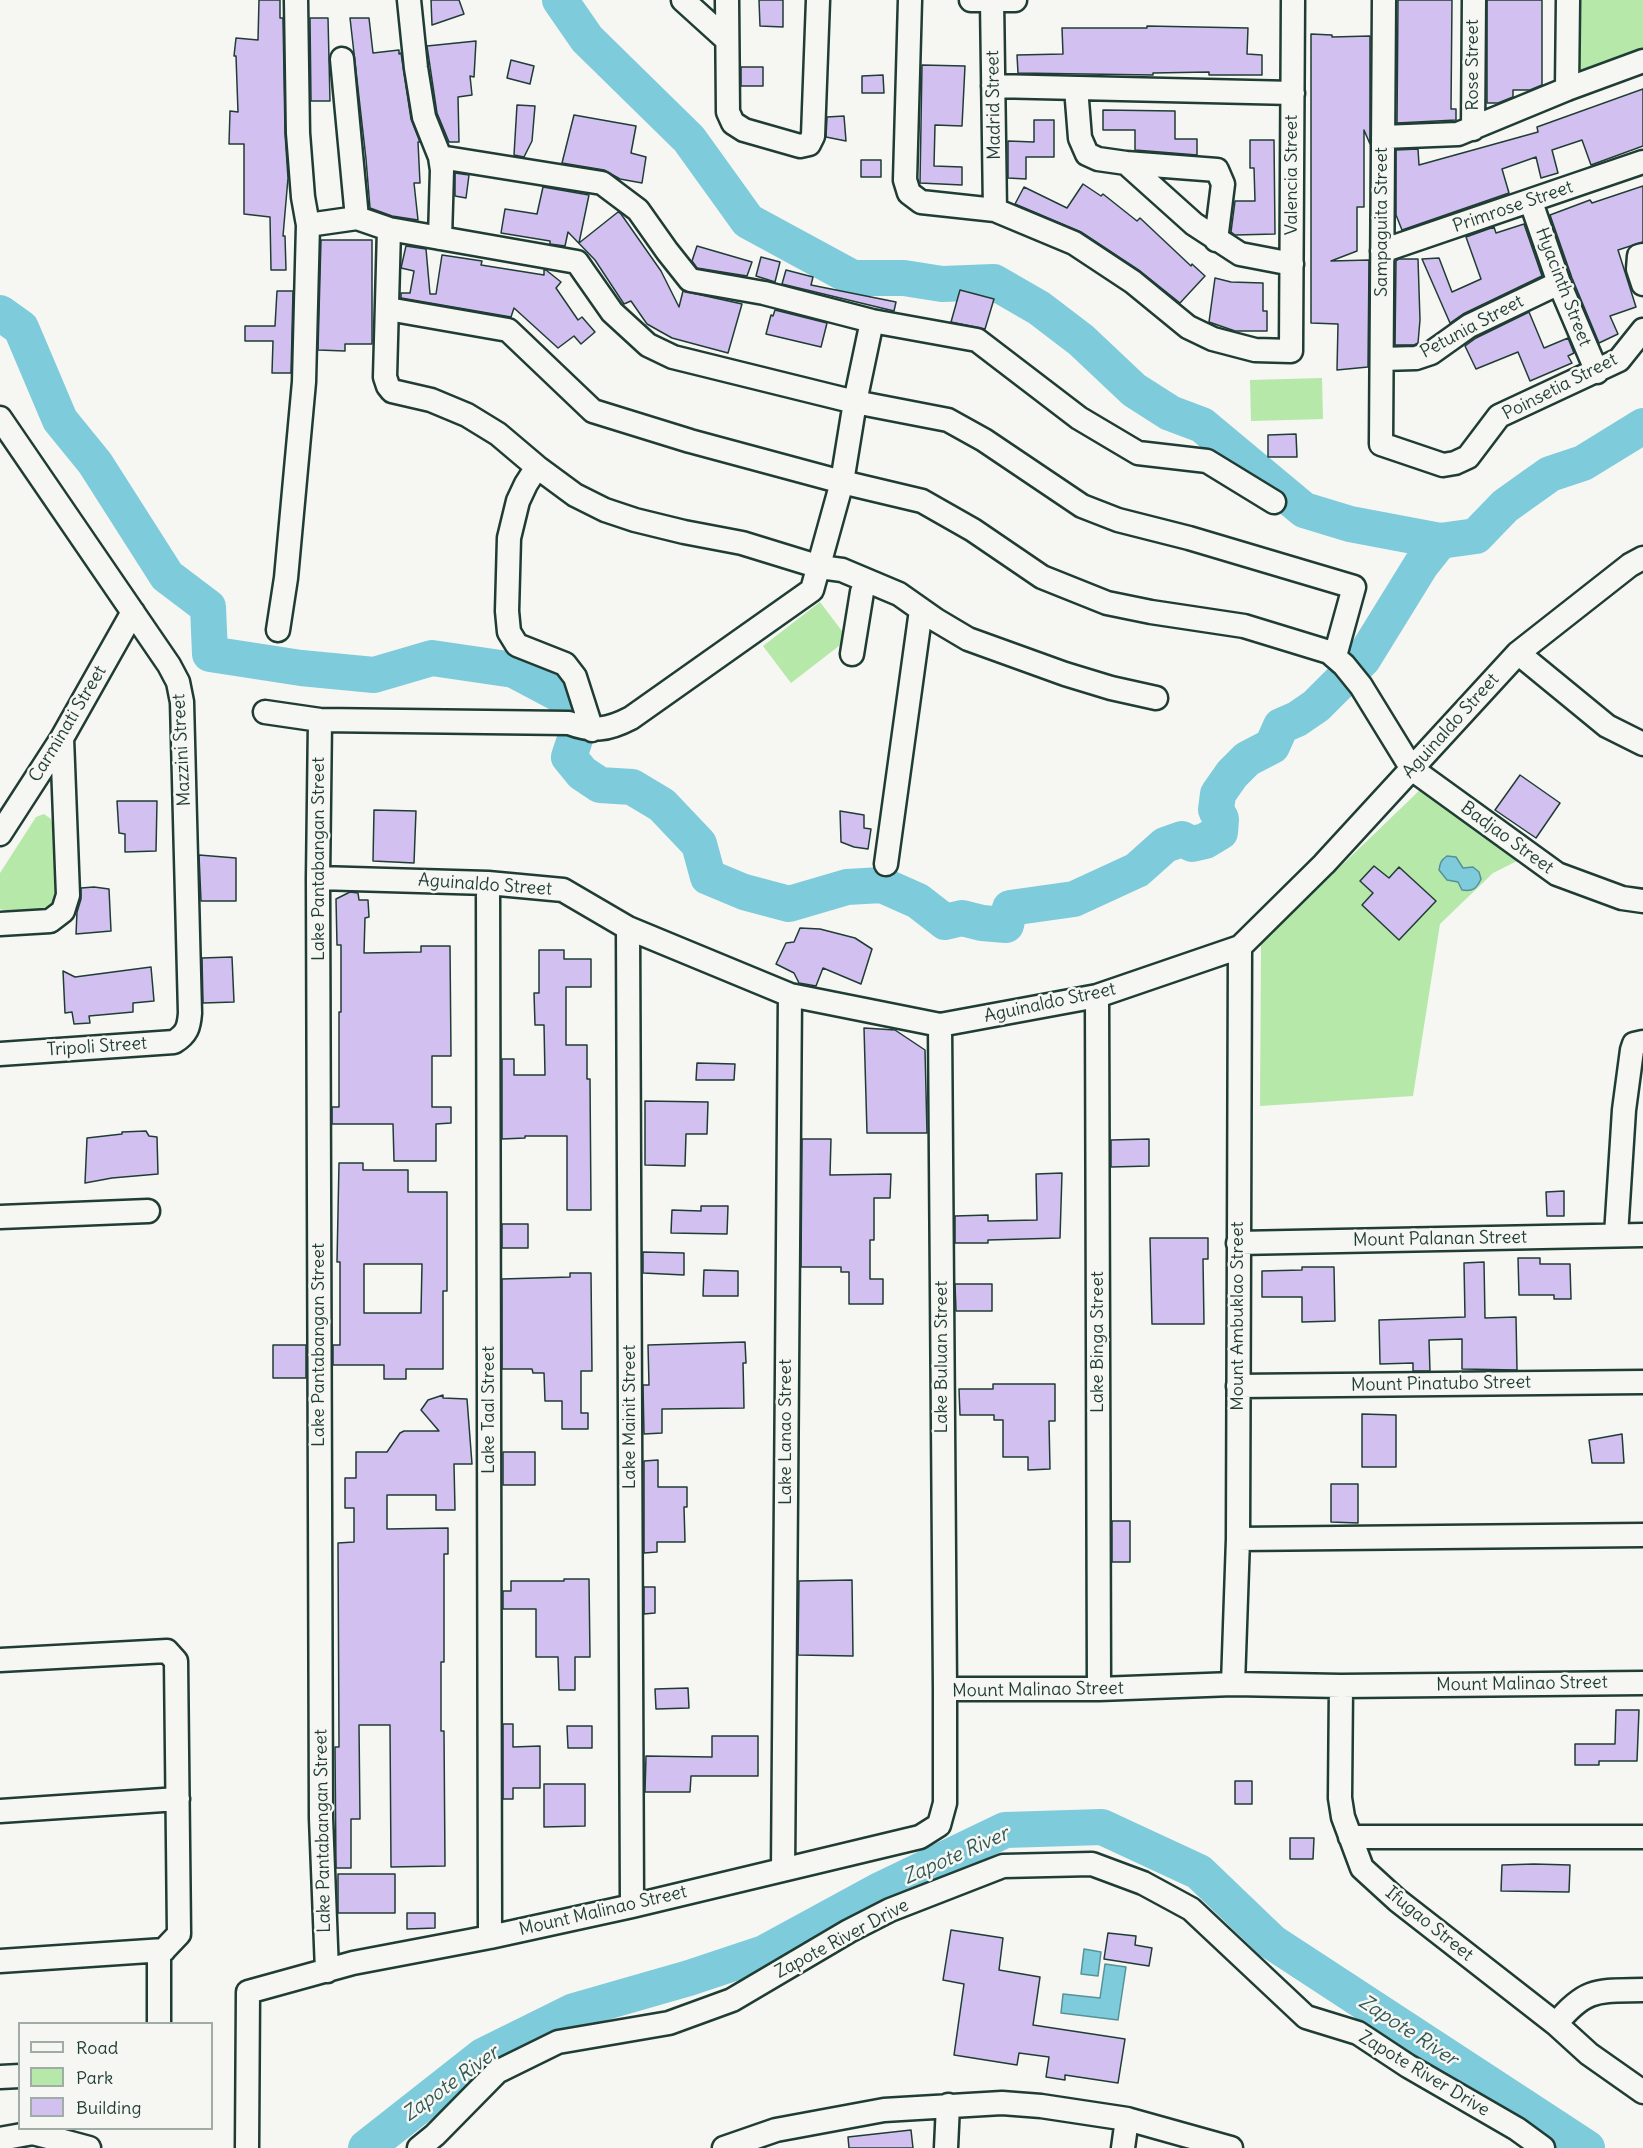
<!DOCTYPE html>
<style>
body{margin:0}
#map{position:relative;width:1643px;height:2148px;overflow:hidden;background:#f6f6f2;font-family:Delius,sans-serif}
canvas{display:block}
.legend{position:absolute;left:18px;top:2022px;width:195px;height:108px;box-sizing:border-box;background:#f6f6f2;border:2px solid #a0aca6;margin:0;padding:8px 10px;list-style:none;font-size:18px;color:#1f3d34}
.legend li{display:flex;align-items:center;gap:12px;height:30px}
.legend b{width:30px;border:2px solid #a0aca6}
</style>
<div id="map">
<canvas width="1643" height="2148"></canvas>
<ul class="legend">
<li><b style="height:8px;background:#f6f6f2"></b>Road</li>
<li><b style="height:16px;background:#b6e8a9"></b>Park</li>
<li><b style="height:16px;background:#d2c0f1"></b>Building</li>
</ul>
</div>
<script>
const c = document.querySelector('canvas').getContext('2d');
c.lineJoin = 'round';
function paint(path, color) {
  c.fillStyle = color;
  c.fill(path, 'evenodd');
}
function trace(path, color, width, dash) {
  c.strokeStyle = color;
  c.lineWidth = width;
  c.lineCap = dash ? 'butt' : 'round';
  c.setLineDash(dash || []);
  c.stroke(path);
}
function write(font, color, halo, rows, align = 'center') {
  c.font = font + ' Delius,sans-serif';
  c.lineWidth = 5;
  c.setLineDash([]);
  c.textBaseline = 'middle';
  c.strokeStyle = halo;
  c.fillStyle = color;
  for (const [text, x, y, turn = 0] of rows) {
    c.save();
    c.translate(x, y);
    c.rotate((+turn || 0) * Math.PI / 180);
    c.textAlign = isNaN(turn) ? turn : align;
    if (halo) c.strokeText(text, 0, 0);
    c.fillText(text, 0, 0);
    c.restore();
  }
}
paint(new Path2D(`
 M1574,0H1643V53L1573,79Z
 M1322,378L1323,419L1251,421L1250,380Z
 M820,602L848,639L791,683L763,646Z
 M1424,786L1521,859L1493,873L1440,924L1413,1096L1260,1106L1261,943Z
 M44,814L51,819L55,835L57,894L49,907L39,911H7L0,909V873L36,817Z`), '#b6e8a9');
const water = new Path2D(`
 M1447,856L1456,857L1463,868L1473,867L1479,872L1481,879C1477,888 1473,892 1462,890L1458,882L1447,880L1439,870C1440,863 1441,860 1447,856Z
 M1084,1949L1101,1952L1098,1976L1081,1974Z
 M1105,1964L1126,1967L1118,2020L1061,2013L1063,1994L1100,1998Z`);
paint(water, '#7dcbdb');
trace(water, '#579298', 1.5);
trace(new Path2D(`
 M560,0L587,39L689,139L748,221L853,278H904L942,284L994,282L1039,308L1081,340L1134,390L1170,413L1202,425L1304,510L1350,524L1440,541L1476,536L1505,506L1533,486L1550,474L1583,463L1643,426
 M0,313L21,328L60,420L95,463L167,576L208,607L210,654L301,668L374,675L432,658L514,670L563,696L578,730L569,757L582,773L600,785L632,787L662,805L699,844L708,877L744,892L789,904L847,887L882,885L918,901L945,922L962,918L982,923L1006,925L1010,908L1074,899L1137,870L1165,845L1182,839L1192,844L1205,841L1220,832L1221,819L1216,810L1218,794L1232,774L1247,759L1272,746L1281,726L1297,719L1316,706L1363,659L1421,565L1440,541
 M366,2148L483,2056L574,2011L689,1978L764,1953L878,1891L1005,1830L1102,1827L1199,1872L1272,1942L1587,2148`), '#7dcbdb', 36);
const building = new Path2D(`
 M259,0H280V18H283L285,133L288,178L283,236H285L286,270H271L270,217L244,214V144H229L230,111L238,112L236,56H234L236,38L258,40Z
 M431,0H459L464,14L432,25Z
 M759,0H783V27L760,26Z
 M1398,0H1452L1451,109H1456V120L1397,123Z
 M1487,0H1542V85L1530,90H1513V97L1498,103H1487Z
 M310,18H328L330,101H311Z
 M350,18H369L373,53L399,50V54L401,53L411,119L420,142H418L420,183H414L418,220L392,216L370,208L366,159Z
 M1147,26L1248,28L1247,54L1262,55V75H1209V72L1153,73V75L1018,73L1017,55L1063,54L1062,28H1147Z
 M1311,34L1332,35V37L1370,36V144L1364,130V207H1357V251L1331,261L1369,260L1368,367L1337,370L1338,324L1311,323Z
 M476,41L474,77L470,76L472,95L458,97L459,142H449L437,113L427,46Z
 M511,60L534,66L530,84L507,78Z
 M922,65L965,66L962,126L935,125L934,166L962,167V185L920,183Z
 M741,67H763V86H741Z
 M883,75L884,93H862V76Z
 M1643,89V146L1591,165L1582,140L1552,150L1558,173L1541,178L1536,157L1502,169L1509,193L1402,230L1396,215V150L1418,149L1419,165L1538,132L1537,127Z
 M517,105L535,106L532,141L524,157L514,155Z
 M1103,110L1175,111V139H1197V155L1135,150V130H1103Z
 M574,115L636,126L631,153L646,157L642,183L620,179L604,170L562,163Z
 M844,116L846,141L826,137L827,117Z
 M1034,120H1054V157H1026V179L1008,178V141L1034,142Z
 M1250,140H1274L1275,234L1235,235L1231,232L1235,201H1255L1254,168H1250Z
 M861,160H881V177H861Z
 M455,173L469,175L466,198L455,196Z
 M1083,184L1101,196L1103,194L1137,221L1140,218L1191,266L1192,264L1205,276L1180,303L1140,271L1081,232L1015,204L1024,187L1067,208Z
 M1643,186V242L1618,250L1636,307L1610,316L1618,334L1599,343L1572,278L1550,215L1590,200L1592,203Z
 M543,187L589,195L579,243L618,212L621,214L661,271L679,307L683,291L742,304L728,353L672,338L647,324L631,301L624,304L595,260L568,232L565,246L550,244V241L501,233L505,209L537,214Z
 M1524,224L1542,276L1463,314L1450,323L1422,259L1439,258L1452,292L1481,279L1466,237L1494,227L1496,233Z
 M321,240H372V344H345V351L318,350Z
 M406,246L426,249L430,294H436L442,255L482,261L481,265L544,275V270H546L561,282L556,288L578,320L582,317L595,332L581,344L574,336L558,348L514,308L511,317L401,298V293H410L414,271L401,268Z
 M697,246L752,262L747,276L697,268L692,261Z
 M761,257L780,262L775,282L756,276Z
 M1399,259H1418L1420,320L1418,343L1414,345H1395L1396,261Z
 M786,270L813,277L811,285L896,302L894,311L782,284Z
 M1215,278L1231,282L1263,283V311H1267V331H1235L1209,322Z
 M960,290L994,299L985,329L951,322Z
 M277,291H293L291,373H272L273,341H245V326H275Z
 M775,310L827,323L821,347L766,334L771,315L773,316Z
 M1529,312L1544,348L1568,338L1574,353L1568,356L1572,363L1530,381L1518,352L1476,369L1465,346L1476,338Z
 M1296,434L1297,457H1268V435Z
 M1520,775L1560,803L1536,838L1495,810Z
 M117,801H157L156,851L125,852V834L119,833Z
 M374,810L416,811L414,863L373,861Z
 M840,811L864,815V828L871,829L868,849L854,847L841,842Z
 M199,855L236,858V901H201Z
 M1374,866L1389,878L1399,867L1436,901L1399,940L1362,905L1373,893L1360,881Z
 M94,887L109,889L111,931L76,934L77,912L81,899V888Z
 M350,892L358,893L359,900H368L369,917L365,918L364,953L421,952V946H450L451,1056H432V1107H451V1123L436,1124V1161H394L393,1124H332V1107H339V1012H341V945H337L336,899Z
 M800,928L820,929L855,938L872,949L861,984L823,968L816,986L799,983L794,973L776,964L786,943L794,942Z
 M539,950H564V959H591V987H566V1045H587V1079H590L591,1210H567V1136H525V1138L502,1139V1059H514V1075H545L544,1025H535L534,993H539Z
 M232,957L234,1002L203,1003L202,958Z
 M151,967L154,1001L133,1003V1012L89,1016L90,1023L74,1024L72,1012L65,1013L63,971L75,977Z
 M864,1028L895,1030L925,1050L927,1133H867Z
 M697,1063L735,1064L734,1080H696Z
 M645,1101L708,1102L707,1134H686L685,1166L645,1165Z
 M146,1131L149,1136L157,1137L158,1174L112,1178L85,1183L87,1138L122,1134V1132Z
 M802,1139H831L830,1175L891,1174L890,1198H874V1240H870V1279H883V1304H849V1272H841V1267H801Z
 M1149,1139V1166L1111,1167V1140Z
 M339,1163H363V1170H408V1192H447V1291H443V1369H406V1379H384V1365H333V1345H340V1262H337ZM364,1264H422L421,1313H364Z
 M1062,1173L1060,1238L988,1240V1243H955V1216L988,1215V1221L1037,1220L1036,1174Z
 M1564,1191V1216H1547L1546,1192Z
 M701,1206H728L727,1234L671,1233L672,1210L701,1211Z
 M502,1224H528V1248H502Z
 M1150,1238H1208V1259H1203L1204,1324H1152Z
 M643,1252L684,1253V1275L643,1273Z
 M1518,1258H1540V1264H1570L1571,1299H1554V1295H1519Z
 M1484,1262L1485,1318L1516,1317L1517,1370L1462,1369V1339L1429,1340L1430,1371H1413V1363L1380,1364L1379,1320L1465,1317L1464,1263Z
 M1302,1267H1334L1335,1321L1302,1322V1297H1262V1271L1302,1270Z
 M704,1270L738,1271V1296H703Z
 M570,1273H591L592,1371H581V1413H588V1429H562V1401H545L544,1373H533L532,1369H502V1279L570,1277Z
 M955,1284H992V1311H956Z
 M745,1342L746,1363H743L744,1408L662,1409V1433L644,1434L643,1385H649L648,1345Z
 M273,1345H306V1378H273Z
 M993,1384H1055V1421H1049L1050,1469L1028,1470V1457H1003V1420H994V1415H960L959,1389H993Z
 M443,1395V1398L467,1399L472,1464H454L455,1510H436V1495H387V1529L448,1528V1554H444V1662H441V1731H444L445,1866L391,1867L390,1725H359L360,1819H351V1868H336L335,1747H339L338,1543L354,1542V1508H345V1478H356V1452H387L400,1433L404,1431H439L421,1410L428,1400Z
 M1362,1414L1396,1415V1467H1362Z
 M1622,1434L1624,1463H1592L1589,1440Z
 M503,1452H535V1485H503Z
 M658,1460V1487H687V1507H684L685,1542H657V1552L644,1553V1461Z
 M1331,1484H1358V1523L1331,1522Z
 M1112,1521H1130V1562H1112Z
 M564,1579H589L590,1657H575V1690H559L558,1657H536V1609H503V1591H511V1581H564Z
 M852,1580L853,1656L798,1655L799,1581Z
 M644,1587H655V1613L644,1614Z
 M688,1688L689,1708L656,1709L655,1689Z
 M1616,1710H1639L1637,1761H1599V1765H1575V1744H1615Z
 M503,1724H513V1747L540,1746V1788H513V1799H503Z
 M567,1726H592V1748H568Z
 M712,1736H758V1776H691L690,1792H645L646,1756L712,1757Z
 M1235,1781H1252V1804H1235Z
 M544,1784H585V1826L544,1827Z
 M1290,1838H1314L1313,1859H1290Z
 M1534,1864L1570,1865L1569,1892L1501,1891L1502,1865Z
 M338,1874H395V1913H338Z
 M407,1913H435V1928L407,1929Z
 M951,1930L1003,1938L999,1970L1040,1977L1033,2025L1125,2039L1118,2083L1065,2075V2080L1046,2077L1049,2057L1019,2053L1017,2065L954,2055L964,1984L943,1980Z
 M1108,1933L1136,1936L1135,1945L1152,1948L1149,1966L1104,1959Z
 M911,2130L913,2148H849L848,2137Z`);
paint(building, '#d2c0f1');
trace(building, '#1f3d34', 1.5);
const minor = new Path2D(`
 M409,0L416,68L424,117L440,157L602,183L638,210L667,251L690,280L764,293L872,321L977,340L1079,418L1138,453L1207,461L1274,502
 M683,0L726,39
 M727,0L728,112L733,123L744,130L800,146L809,144L813,136L818,0
 M910,0L905,180L909,193L921,202L995,210L1074,243L1133,282L1188,327L1213,339L1255,350L1291,351L1293,0
 M971,0H1015
 M992,0L995,210
 M1384,0L1381,444L1443,465L1455,463L1468,457L1499,416L1619,360L1643,330
 M342,59L357,218
 M993,86L1293,93
 M1076,88L1080,138L1087,154L1098,159L1126,163L1194,224L1240,254L1292,264
 M1567,89L1568,0
 M1473,129L1474,0
 M1383,137L1458,134L1567,89L1643,61
 M440,157L442,170L440,238
 M1126,163L1217,170L1223,184L1216,240
 M1531,202L1559,283L1597,372
 M308,225L357,218L389,229L577,262L612,312L648,345L673,357L855,402L948,420L984,440L1082,506L1118,520L1189,538L1354,587L1335,656
 M389,229L385,377L388,386L392,391L431,400L467,415L498,434L537,467L575,495L605,510L635,520L684,532L742,543L820,567L842,570L899,594L936,620L968,639L1065,674L1111,688L1156,698
 M1382,251L1643,162
 M1643,255L1639,256L1638,269L1643,284
 M388,309L508,330L593,411L690,441L842,482L922,501L973,530L1042,577L1107,603L1151,612L1244,626L1329,652L1344,665L1361,686L1412,769L1557,874L1622,898L1643,901
 M1382,359L1416,358L1431,353L1469,326L1559,283
 M0,418L169,665L178,682L182,702L190,1013C189,1027 187,1034 174,1042L0,1054
 M537,467L526,484L518,501L509,538L507,611L509,632L517,645L565,664L575,677L592,730
 M278,630L286,578L304,382L308,225L303,197L298,133L296,0
 M1518,653L1607,726L1643,744
 M852,654L862,592L867,581
 M265,712L320,720L569,723C593,732 608,730 631,718L812,590L842,482L855,402L872,321
 M320,720L318,878L321,1818L327,1971
 M0,834L62,738L133,612
 M886,864L921,610
 M318,878L488,883L563,890L628,928L790,995L940,1025L1097,996L1240,947L1324,864L1518,653L1630,565L1643,558
 M488,883L490,1937
 M0,924L50,921L63,911L68,895L62,738
 M628,928L632,1906
 M1097,996L1099,1689
 M940,1025L945,1689
 M0,1217L148,1211
 M1616,1235L1624,1110L1632,1050L1634,1044L1643,1042
 M1238,1243L1643,1235
 M1238,1386L1643,1382
 M1238,1539L1643,1535
 M0,1660L167,1651L176,1661L179,1934L159,1955V2024
 M1233,1684L1238,1539L1240,947
 M1341,1686L1340,1798L1343,1817L1362,1868L1397,1900L1556,2024L1589,2054L1643,2092
 M0,1811L178,1799
 M1350,1837H1643
 M783,1869L790,995
 M0,1961L164,1950
 M1556,2024C1586,1987 1599,1991 1643,1990
 M0,2077L20,2076
 M0,2139L33,2133L89,2148
 M247,2148L248,1992L353,1963L490,1937L632,1906L920,1837L939,1825L945,1803V1689H1099L1233,1684L1341,1686L1643,1683
 M419,2148L435,2135L497,2072L558,2042L669,2023L732,2000L849,1931L890,1910L1003,1866L1092,1864L1143,1883L1191,1909L1306,2017L1358,2033L1408,2066L1517,2129L1543,2148
 M724,2148L776,2130L884,2110L1002,2103L1041,2106L1127,2119L1231,2148
 M946,2148L948,2105
 M1123,2148L1127,2119`);
trace(minor, '#1f3d34', 27);
trace(minor, '#f6f6f2', 22);
write('18px', '#1f3d34', '#f6f6f2', [
 ["Rose Street",1473,65,-90],
 ["Madrid Street",994,105,-91],
 ["Valencia Street",1292,175,-90],
 ["Primrose Street",1513,207,-19],
 ["Sampaguita Street",1382,222,-90],
 ["Hyacinth Street",1563,287,69],
 ["Petunia Street",1472,327,-28],
 ["Poinsetia Street",1560,387,-27],
 ["Carminati Street",68,724,-59],
 ["Aguinaldo Street",1451,726,-48],
 ["Mazzini Street",182,750,-93],
 ["Badjao Street",1507,838,36],
 ["Lake Pantabangan Street",319,859,-90],
 ["Aguinaldo Street",485,885,4],
 ["Aguinaldo Street",1050,1003,-12],
 ["Tripoli Street",97,1047,-4],
 ["Mount Palanan Street",1440,1239,-1],
 ["Mount Ambuklao Street",1238,1316,-90],
 ["Lake Binga Street",1098,1342,-90],
 ["Lake Pantabangan Street",319,1345,-90],
 ["Lake Buluan Street",942,1357,-90],
 ["Mount Pinatubo Street",1441,1384,-1],
 ["Lake Taal Street",489,1410,-90],
 ["Lake Mainit Street",630,1417,-90],
 ["Lake Lanao Street",786,1432,-90],
 ["Mount Malinao Street",1522,1684,-1],
 ["Mount Malinao Street",1038,1690,-1],
 ["Lake Pantabangan Street",323,1831,-91],
 ["Mount Malinao Street",603,1911,-13],
 ["Ifugao Street",1429,1924,39],
 ["Zapote River Drive",842,1939,-28],
 ["Zapote River Drive",1424,2074,31]
]);
write('italic 20px', '#325955', '#f6f6f2', [
 ["Zapote River",956,1856,-24],
 ["Zapote River",1408,2031,33],
 ["Zapote River",451,2084,-36]
]);
</script>
